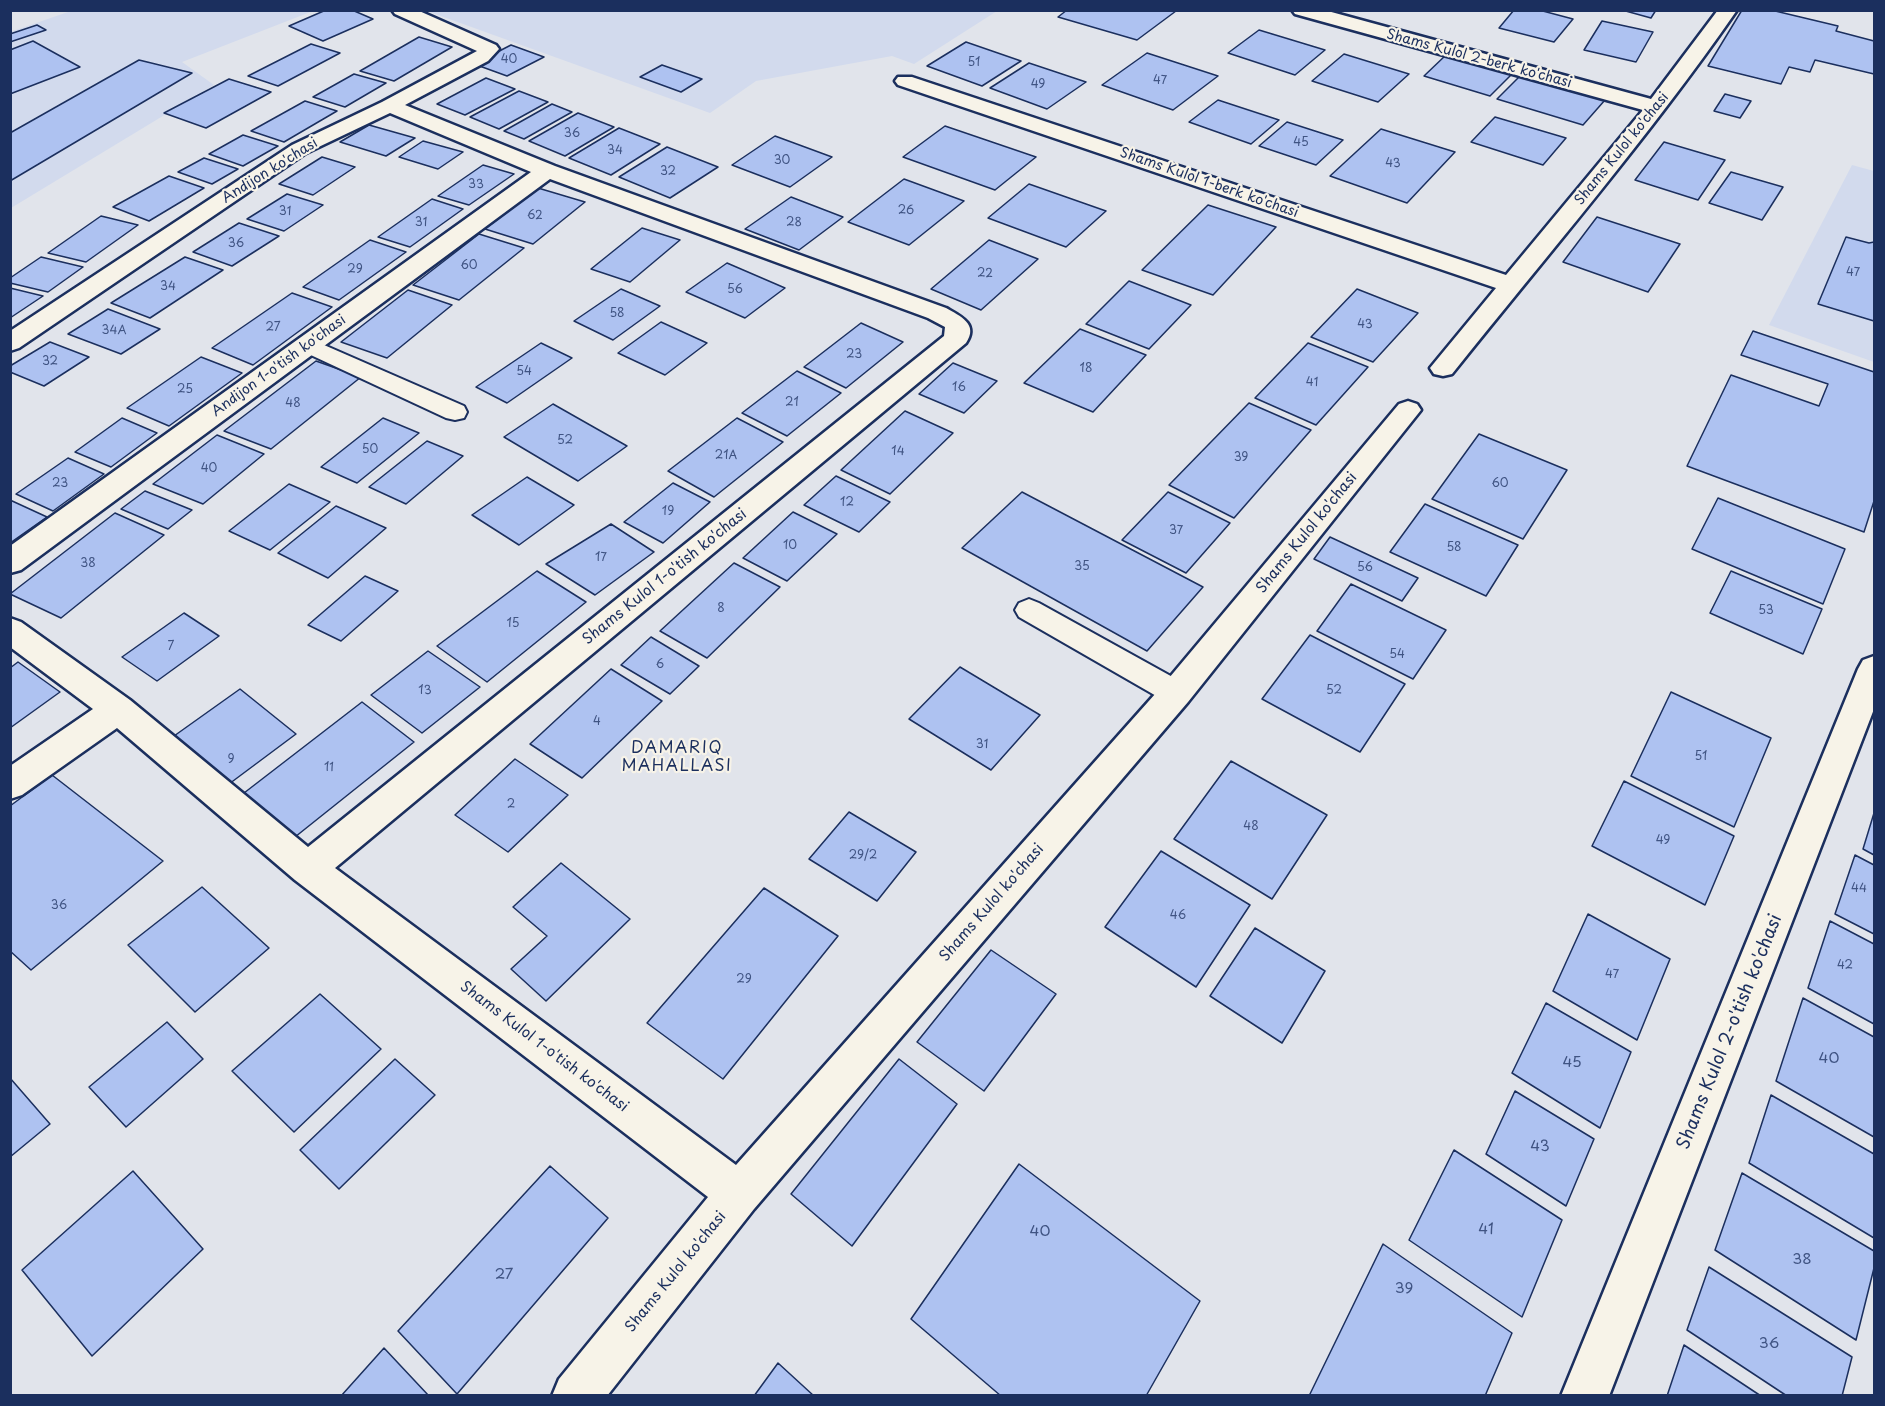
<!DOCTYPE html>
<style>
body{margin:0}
#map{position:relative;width:1885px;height:1406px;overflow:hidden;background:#e1e4eb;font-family:"Playpen Sans",sans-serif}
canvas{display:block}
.frame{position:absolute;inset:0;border:12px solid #1b2f5e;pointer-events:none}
</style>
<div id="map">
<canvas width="1885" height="1406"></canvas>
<div class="frame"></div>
</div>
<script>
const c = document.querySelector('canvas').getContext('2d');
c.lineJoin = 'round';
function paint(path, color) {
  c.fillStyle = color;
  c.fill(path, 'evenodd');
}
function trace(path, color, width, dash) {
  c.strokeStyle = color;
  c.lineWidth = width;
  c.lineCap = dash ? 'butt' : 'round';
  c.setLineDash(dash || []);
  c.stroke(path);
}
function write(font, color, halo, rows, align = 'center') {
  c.font = font + ' "Playpen Sans",sans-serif';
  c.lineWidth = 4.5;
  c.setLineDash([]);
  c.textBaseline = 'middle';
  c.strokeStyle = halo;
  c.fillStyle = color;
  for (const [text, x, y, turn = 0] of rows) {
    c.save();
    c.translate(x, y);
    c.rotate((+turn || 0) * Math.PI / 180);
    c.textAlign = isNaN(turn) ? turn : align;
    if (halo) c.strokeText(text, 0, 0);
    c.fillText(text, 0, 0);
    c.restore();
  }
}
paint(new Path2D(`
 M71,11H313L182,62L214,85L11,208L10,32Z
 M427,11H997L914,64L892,56L756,81L710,113Z
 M1852,165L1874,171V362L1769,325Z`), '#d2daed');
const building = new Path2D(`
 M326,10H352L373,19L323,41L289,26Z
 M1067,10H1173L1176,11L1137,40L1058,17Z
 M1514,10H1539L1573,19L1554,42L1499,28Z
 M1622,10H1656L1651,18Z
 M1742,10H1771L1838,26L1836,31L1874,41V74L1815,60L1810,72L1789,67L1781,84L1708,66Z
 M1602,21L1653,32L1636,62L1584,50Z
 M37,25L46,30L10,42V34Z
 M1259,30L1325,50L1295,75L1228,53Z
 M419,37L452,47L394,81L360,71Z
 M33,41L80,67L10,94V50Z
 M966,42L1021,61L982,86L927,66Z
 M311,44L340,53L278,86L248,76Z
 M511,45L544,57L507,76L474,64Z
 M1147,53L1218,76L1173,110L1102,85Z
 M1344,54L1409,74L1378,102L1312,81Z
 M1447,54L1513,73L1490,96L1424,76Z
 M139,60L192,73L10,181V133Z
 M1029,63L1086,82L1047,109L990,88Z
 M662,65L702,79L681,92L640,77Z
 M354,74L386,83L345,107L313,97Z
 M1521,75L1605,100L1583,125L1497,99Z
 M486,78L515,89L465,115L437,104Z
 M229,79L271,92L206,128L164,113Z
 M519,91L548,102L499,129L470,117Z
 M1725,94L1751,101L1740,118L1714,111Z
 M1218,100L1279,120L1251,144L1189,122Z
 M305,101L337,111L284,142L251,131Z
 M552,104L572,112L524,139L504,131Z
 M578,113L614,127L565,156L529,141Z
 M1495,117L1566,138L1543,165L1471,142Z
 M1287,122L1343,140L1316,165L1259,146Z
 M369,125L415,138L386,156L340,142Z
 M945,126L1036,157L995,190L903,157Z
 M619,128L660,144L611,175L569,158Z
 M1381,129L1455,152L1407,203L1330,176Z
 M243,135L278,146L243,166L209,154Z
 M775,136L832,157L790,187L732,165Z
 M423,141L463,152L438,169L399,157Z
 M1664,142L1725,160L1698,200L1635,180Z
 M667,147L718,167L670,198L619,177Z
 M322,157L355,167L313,195L279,184Z
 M204,158L238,169L212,184L178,172Z
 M483,165L514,174L469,205L438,196Z
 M1731,172L1783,187L1762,220L1709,203Z
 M169,176L204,188L149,221L113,207Z
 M904,179L964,201L909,245L848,222Z
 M1029,184L1106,211L1066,247L988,218Z
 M538,188L585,202L533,244L485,229Z
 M287,194L323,205L284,231L247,219Z
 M791,197L843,217L799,250L745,229Z
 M432,199L463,209L410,247L378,237Z
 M1208,205L1276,227L1213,295L1142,270Z
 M101,216L138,225L86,262L48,253Z
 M1597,217L1680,244L1648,292L1563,262Z
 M239,223L279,236L232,266L193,252Z
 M642,228L680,240L630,282L591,269Z
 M479,234L524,248L459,300L413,285Z
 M1846,237L1869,243L1874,242V321L1818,304Z
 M370,240L406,252L339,300L303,287Z
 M989,240L1038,259L981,310L931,289Z
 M41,257L83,267L48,292L10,283V278Z
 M185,257L223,270L150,318L111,303Z
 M727,263L785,288L745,318L686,292Z
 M1129,281L1191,305L1149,349L1086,324Z
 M10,288L43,296L10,318Z
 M621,289L660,306L613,340L574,321Z
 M1357,289L1418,313L1373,362L1311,337Z
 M408,290L452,305L387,358L341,342Z
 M292,293L332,307L253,365L212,348Z
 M108,309L160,329L121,354L68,334Z
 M661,322L707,343L665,375L618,353Z
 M861,323L903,342L846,388L804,367Z
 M1080,329L1146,355L1093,412L1024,383Z
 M1753,331L1874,372V501L1864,532L1687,466L1731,375L1819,406L1828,384L1741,355Z
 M50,342L89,357L44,386L10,372V366Z
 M541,343L572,358L507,403L476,387Z
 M1308,343L1368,367L1316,425L1255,398Z
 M201,357L242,373L169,426L127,408Z
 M316,361L361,377L271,449L224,431Z
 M953,363L997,381L964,413L919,394Z
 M797,371L841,393L787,436L742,413Z
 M1249,403L1311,430L1234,518L1169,485Z
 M553,404L627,446L578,481L504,437Z
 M905,411L953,433L890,494L841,470Z
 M122,418L157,433L111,467L75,452Z
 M383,418L419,433L357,483L321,467Z
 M737,418L783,442L714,497L668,471Z
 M1479,434L1567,470L1523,539L1432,499Z
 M217,435L264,454L203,504L153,484Z
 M427,441L463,456L406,504L369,487Z
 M68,458L104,474L53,511L16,494Z
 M836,476L890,502L859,532L804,505Z
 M527,477L574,505L519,545L472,515Z
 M673,483L710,502L663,543L624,522Z
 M289,484L330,502L270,550L229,531Z
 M145,491L192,510L168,529L121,509Z
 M1022,492L1203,587L1147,651L962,548Z
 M1168,492L1230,523L1186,573L1122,540Z
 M1718,498L1845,549L1823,604L1692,549Z
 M10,500L47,517L10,543Z
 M1425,504L1518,545L1486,596L1390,552Z
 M336,506L386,528L328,578L278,553Z
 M793,512L837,534L787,581L743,558Z
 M115,513L164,535L61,618L10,594Z
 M611,524L654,552L595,595L546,564Z
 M1330,537L1418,578L1402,601L1314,559Z
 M734,563L780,587L707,658L660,631Z
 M537,571L586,602L487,682L437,646Z
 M1731,571L1822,609L1803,654L1710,613Z
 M365,576L398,591L341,641L308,625Z
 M1351,584L1446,630L1413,679L1317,631Z
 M184,613L219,636L157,681L122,657Z
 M1310,635L1405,684L1360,752L1262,699Z
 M651,637L699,666L670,694L621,665Z
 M428,651L480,687L422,733L371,695Z
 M18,662L60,692L10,728V668Z
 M960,667L1040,715L991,770L909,719Z
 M611,669L662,701L582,778L530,744Z
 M240,689L296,734L229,784L174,736Z
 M1671,692L1771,738L1734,827L1631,776Z
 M362,702L414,742L295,837L244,793Z
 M515,759L568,795L508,852L455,815Z
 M1231,761L1327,815L1272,899L1174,839Z
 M52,775L163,861L31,970L10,951V806Z
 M1624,781L1734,836L1705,905L1592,846Z
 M849,812L916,852L877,901L809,859Z
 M1874,813V855L1863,849Z
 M1161,851L1250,905L1196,987L1105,927Z
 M1855,855L1874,865V934L1835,914Z
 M561,863L630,919L546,1001L511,969L547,936L513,907Z
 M202,887L269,948L195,1012L128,945Z
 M764,888L838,936L723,1079L647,1023Z
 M1588,914L1670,959L1637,1040L1553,991Z
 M1830,921L1874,944V1024L1808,988Z
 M1255,928L1325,971L1282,1043L1210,996Z
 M991,950L1056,994L984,1091L917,1042Z
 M320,994L381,1049L294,1132L232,1071Z
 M1803,998L1874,1037V1137L1776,1081Z
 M1546,1003L1631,1052L1600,1128L1512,1073Z
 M167,1022L203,1059L126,1127L89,1087Z
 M395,1059L435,1095L339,1189L300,1150Z
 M899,1059L957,1104L852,1246L791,1194Z
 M10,1078L50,1124L10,1157Z
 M1515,1091L1594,1139L1566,1206L1486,1154Z
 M1771,1095L1874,1154V1238L1749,1163Z
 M1454,1150L1562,1220L1522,1317L1409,1240Z
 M1019,1164L1200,1301L1146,1396H1001L911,1319Z
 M550,1166L608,1218L457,1394L398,1331Z
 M133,1171L203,1249L92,1356L22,1270Z
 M1742,1173L1874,1251V1268L1856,1340L1715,1250Z
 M1383,1244L1512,1333L1485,1396H1309Z
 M1709,1267L1852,1357L1842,1396H1787L1687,1330Z
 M1684,1345L1761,1396H1667Z
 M384,1348L429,1396H341Z
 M778,1363L814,1396H754Z`);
paint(building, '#aec2f1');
trace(building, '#1b2f5e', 1.5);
const service = new Path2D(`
 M308,338L464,406L467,412L464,418L455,420L446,418L300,350L296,345L300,340Z
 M1029,599L1039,603L1187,685L1191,693L1187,701L1176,705L1165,701L1019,617L1015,610L1019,603Z`);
const minor = new Path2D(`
 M392,10H417L496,45L499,49L488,61L405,105L555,166L946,308C960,316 979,324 966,343L335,868L736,1165L1164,684L1399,404L1408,401L1417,404L1421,410L1188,702L754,1209L607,1396H552L559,1379L708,1197L295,880L117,728L22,795L10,799V766L93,709L10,647V618L21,622L130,700L308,847L944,336L945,327L928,318L550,179L21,570L10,573V546L531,172L390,113L306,153L19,348L10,351V331L292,145L382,102L477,51L395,14Z
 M1292,10H1324L1651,99L1718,10H1737C1649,137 1548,254 1452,374L1443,376L1434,374L1430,368L1496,288L898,85L895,81L898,77H912L1506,275L1643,110L1295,14Z
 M1874,656V709L1609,1396H1561L1858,669L1863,660Z`);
trace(service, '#1b2f5e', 4);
trace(minor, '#1b2f5e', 5);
paint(service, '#f7f3e8');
paint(minor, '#f7f3e8');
write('12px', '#405483', null, [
 ["40",509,60],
 ["51",974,63],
 ["47",1160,81],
 ["49",1038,85],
 ["36",572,134],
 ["45",1301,143],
 ["34",615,151],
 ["30",782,161],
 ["43",1393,164],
 ["32",668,172],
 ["33",476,185],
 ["26",906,211],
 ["31",285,212],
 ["62",535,216],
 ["31",421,223],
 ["28",794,223],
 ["36",236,244],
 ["60",469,266],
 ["29",355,270],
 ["47",1853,273],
 ["22",985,274],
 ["34",168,287],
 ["56",735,290],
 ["58",617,314],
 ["43",1365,325],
 ["27",273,328],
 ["34A",114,331],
 ["23",854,355],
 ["32",50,362],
 ["18",1086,369],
 ["54",524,372],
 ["41",1312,383],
 ["16",959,388],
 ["25",185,390],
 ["21",792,403],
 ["48",293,404],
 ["52",565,441],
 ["50",370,450],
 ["14",898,452],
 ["21A",726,456],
 ["39",1241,458],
 ["40",209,469],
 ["23",60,484],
 ["60",1500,484],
 ["12",847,503],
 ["19",668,512],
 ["37",1176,531],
 ["10",790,546],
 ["58",1454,548],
 ["17",601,558],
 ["38",88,564],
 ["35",1082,567],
 ["56",1365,568],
 ["8",721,609],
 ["53",1766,611],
 ["15",513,624],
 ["7",171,647],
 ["54",1397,655],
 ["6",660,665],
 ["13",425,691],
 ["52",1334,691],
 ["4",597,722],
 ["31",982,745],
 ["51",1701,757],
 ["9",231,760],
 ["11",329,768],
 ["2",511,805],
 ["48",1251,827],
 ["49",1663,841],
 ["29/2",863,856],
 ["44",1859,889],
 ["36",59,906],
 ["46",1178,916],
 ["42",1845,966],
 ["47",1612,975],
 ["29",744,980]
]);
write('14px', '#1b2f5e', '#f7f3e8', [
 ["Shams Kulol 2-berk ko'chasi",1479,59,15],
 ["Shams Kulol ko'chasi",1622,149,-51],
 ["Andijon ko'chasi",270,171,-32],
 ["Shams Kulol 1-berk ko'chasi",1209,183,19],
 ["Andijon 1-o'tish ko'chasi",279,366,-36]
]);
write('15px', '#1b2f5e', '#f7f3e8', [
 ["Shams Kulol ko'chasi",1307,533,-51],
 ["Shams Kulol 1-o'tish ko'chasi",665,577,-39],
 ["Shams Kulol ko'chasi",992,903,-49],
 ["Shams Kulol 1-o'tish ko'chasi",544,1047,37],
 ["Shams Kulol ko'chasi",676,1272,-51]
]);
write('15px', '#405483', null, [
 ["40",1829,1059],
 ["45",1572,1063],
 ["43",1540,1147],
 ["41",1486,1230],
 ["40",1040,1232],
 ["38",1802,1260],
 ["27",504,1275],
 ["39",1404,1289],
 ["36",1769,1344]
]);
c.letterSpacing = '1.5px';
write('16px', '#1b2f5e', '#f7f3e8', [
 ["DAMARIQ",677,749],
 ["MAHALLASI",677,767]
]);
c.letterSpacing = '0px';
write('18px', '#1b2f5e', '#f7f3e8', [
 ["Shams Kulol 2-o'tish ko'chasi",1730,1032,-68]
]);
</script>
